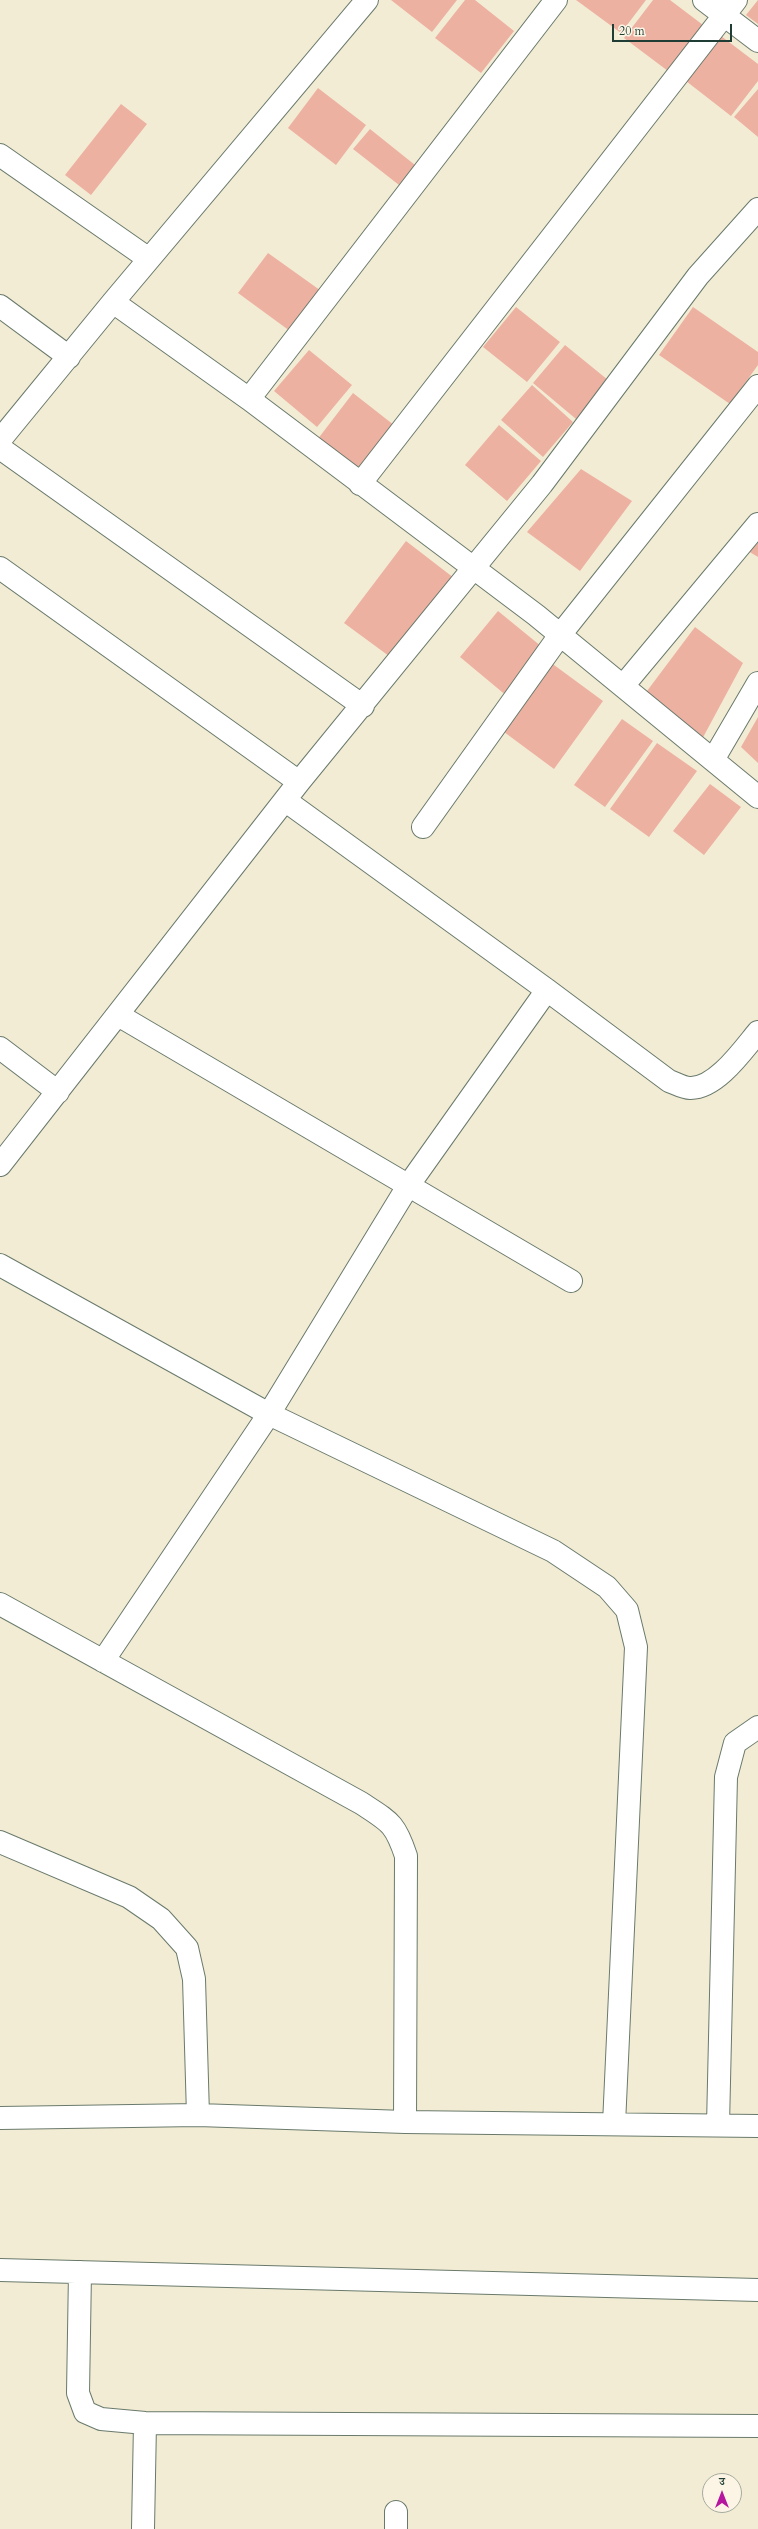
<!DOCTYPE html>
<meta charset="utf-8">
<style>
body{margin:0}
#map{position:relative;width:758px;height:2529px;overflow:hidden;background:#f3ecd4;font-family:Cardo,"Noto Serif Devanagari",serif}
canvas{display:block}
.north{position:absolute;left:702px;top:2473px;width:40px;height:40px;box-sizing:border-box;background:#fcf5e5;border:1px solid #a4ab9e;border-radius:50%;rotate:0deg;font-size:11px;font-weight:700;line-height:16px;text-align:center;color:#1f3d34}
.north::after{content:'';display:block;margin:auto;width:14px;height:18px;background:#b5179e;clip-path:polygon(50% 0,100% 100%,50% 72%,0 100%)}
.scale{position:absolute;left:612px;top:24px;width:120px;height:18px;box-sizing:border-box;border:2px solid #1f3d34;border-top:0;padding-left:5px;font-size:12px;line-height:14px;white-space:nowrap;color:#1f3d34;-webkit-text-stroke:3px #fcf5e5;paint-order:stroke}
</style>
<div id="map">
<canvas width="758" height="2529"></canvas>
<div class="north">उ</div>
<div class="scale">20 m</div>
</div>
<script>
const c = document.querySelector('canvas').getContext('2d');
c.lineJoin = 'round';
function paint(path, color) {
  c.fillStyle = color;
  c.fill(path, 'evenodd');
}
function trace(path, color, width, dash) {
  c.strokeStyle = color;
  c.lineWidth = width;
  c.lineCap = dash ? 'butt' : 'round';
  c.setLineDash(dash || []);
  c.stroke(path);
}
paint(new Path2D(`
 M391,0H457L432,32Z
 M465,0H475L514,31L481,73L435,38Z
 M576,0H646L621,33Z
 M653,0H670L707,28L672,74L624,38Z
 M758,0V24L746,15Z
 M721,36L758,64V81L731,116L686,81Z
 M318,88L366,125L336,165L288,128Z
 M758,89V137L734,117Z
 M121,104L147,124L91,195L65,175Z
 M370,129L415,165L399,185L353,149Z
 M268,253L324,293L294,334L238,293Z
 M516,307L560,342L527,382L483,347Z
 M693,307L758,352V365L730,404L659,355Z
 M565,345L608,380L576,419L533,383Z
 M309,350L352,385L317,427L274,391Z
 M532,385L573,422L543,457L501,420Z
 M353,393L399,429L363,475L317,440Z
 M499,425L541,461L507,501L465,465Z
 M581,469L632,501L580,571L527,532Z
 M758,538V557L748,551Z
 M406,541L454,578L393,659L344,623Z
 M498,611L547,651L508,697L460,657Z
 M695,627L743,663L700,743L641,699Z
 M550,662L603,701L554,769L500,729Z
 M758,717V763L741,747Z
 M622,719L653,741L605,807L574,785Z
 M657,743L697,771L649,837L610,809Z
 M710,784L741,807L704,855L673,831Z`), '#edb1a2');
const minor = new Path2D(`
 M704,0L758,41
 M0,155L149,259
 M113,302L249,399L536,615L758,797
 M0,306L69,357
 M249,399L556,0
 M0,440L113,302L367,0
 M0,448L363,706
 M360,484L736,0
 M0,568L299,782
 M623,686L758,524
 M713,760L758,683
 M286,801L547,990L669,1081C675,1083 683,1088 690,1088C716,1089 743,1050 758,1032
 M423,827L560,635L758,386
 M118,1015L571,1281
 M0,1048L58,1092
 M0,1165L299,782L542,484L698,276L758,209
 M0,1265L269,1414L553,1551L607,1587L627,1610L636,1647L614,2124
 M0,1604L361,1803C390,1822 395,1823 406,1856L405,2122
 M103,1661L269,1414L408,1186L547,990
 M0,1842L129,1897L161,1919L187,1948L194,1979L198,2115
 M0,2118L198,2115L405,2122L758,2126
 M718,2125L726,1777L735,1743L758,1727
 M0,2270L758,2290
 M80,2272L78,2393L85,2412L101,2419L145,2423L758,2426
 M143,2529L145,2423
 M396,2529V2512`);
trace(minor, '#697a6c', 24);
trace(minor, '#fff', 22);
</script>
